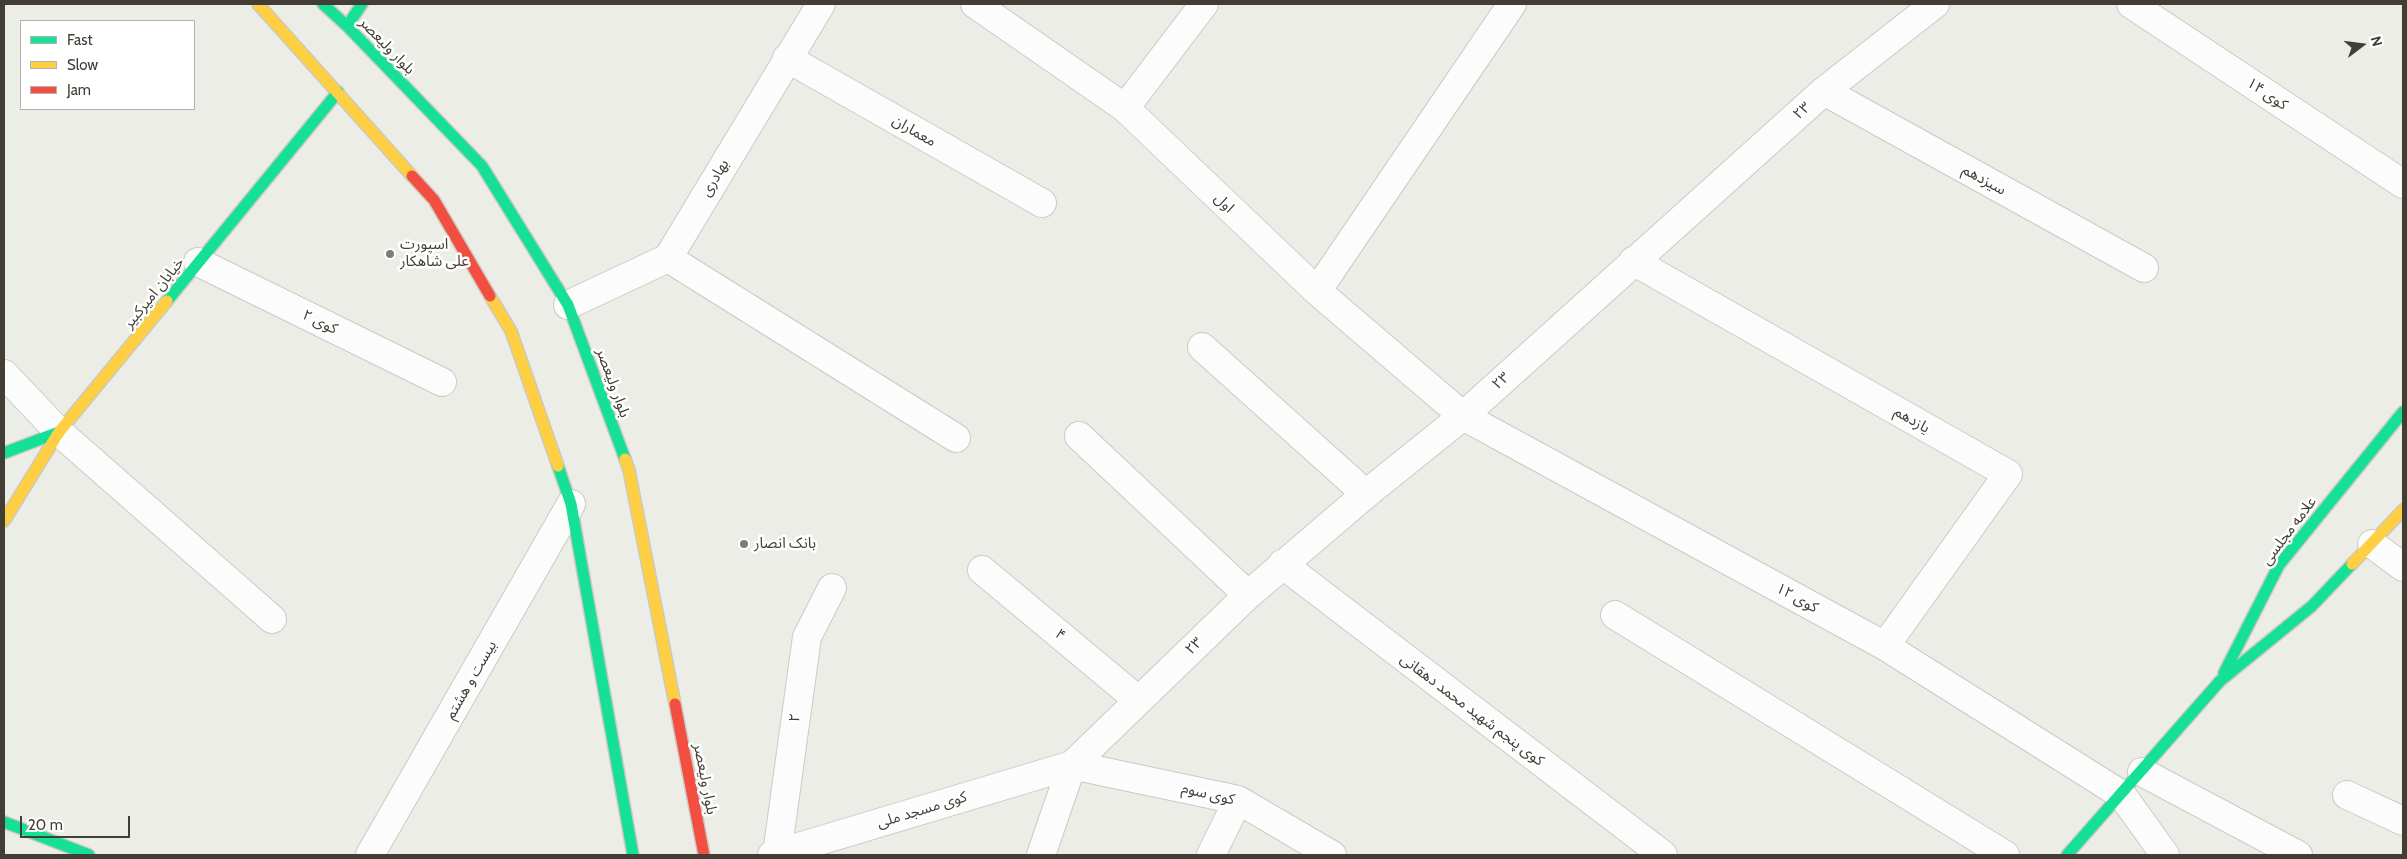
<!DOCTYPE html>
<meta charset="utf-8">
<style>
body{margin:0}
#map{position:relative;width:2407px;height:859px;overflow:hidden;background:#edede8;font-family:Cabin,sans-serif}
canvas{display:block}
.frame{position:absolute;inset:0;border:5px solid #423e35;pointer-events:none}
.legend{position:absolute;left:20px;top:20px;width:175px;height:90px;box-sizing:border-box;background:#fff;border:1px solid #b3b2ae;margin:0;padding:6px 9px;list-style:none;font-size:15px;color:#423e35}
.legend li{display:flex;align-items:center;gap:10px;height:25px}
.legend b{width:25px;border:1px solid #b3b2ae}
.north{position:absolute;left:2337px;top:20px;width:50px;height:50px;-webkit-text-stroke:4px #fff;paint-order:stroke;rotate:75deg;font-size:14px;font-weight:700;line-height:20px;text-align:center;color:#423e35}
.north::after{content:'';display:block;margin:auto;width:18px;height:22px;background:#423e35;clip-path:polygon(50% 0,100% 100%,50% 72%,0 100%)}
.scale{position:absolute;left:20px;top:816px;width:110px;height:22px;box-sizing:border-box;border:2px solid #423e35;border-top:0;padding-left:6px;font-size:15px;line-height:18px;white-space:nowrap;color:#423e35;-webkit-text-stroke:4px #fff;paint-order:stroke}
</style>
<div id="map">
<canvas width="2407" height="859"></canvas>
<div class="frame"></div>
<ul class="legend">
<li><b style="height:6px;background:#16e098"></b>Fast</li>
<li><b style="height:6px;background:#ffcf43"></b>Slow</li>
<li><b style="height:6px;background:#f24e42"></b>Jam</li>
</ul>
<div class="north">N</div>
<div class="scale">20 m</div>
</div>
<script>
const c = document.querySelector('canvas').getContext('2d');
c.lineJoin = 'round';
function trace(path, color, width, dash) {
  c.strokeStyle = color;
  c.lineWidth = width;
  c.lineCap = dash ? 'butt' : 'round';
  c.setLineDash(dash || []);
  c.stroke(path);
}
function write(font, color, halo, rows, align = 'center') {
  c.font = font + ' Cabin,"Noto Sans Arabic",sans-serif';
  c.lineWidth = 5;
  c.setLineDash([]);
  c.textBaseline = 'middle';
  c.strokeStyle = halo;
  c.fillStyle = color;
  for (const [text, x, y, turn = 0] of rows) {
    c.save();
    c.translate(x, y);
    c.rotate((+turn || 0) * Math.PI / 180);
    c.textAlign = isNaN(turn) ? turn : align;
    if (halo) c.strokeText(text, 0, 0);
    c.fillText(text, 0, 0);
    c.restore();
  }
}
const street = new Path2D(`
 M975,4L1125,108L1317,291L1463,416L1885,646L2122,795L2165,855
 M2131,4L2403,184
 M787,58L1042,203
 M1824,91L2144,268
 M1125,108L1204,4
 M668,258L956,438
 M1633,261L2008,474L1885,646
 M198,262L442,382
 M1317,291L1512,4
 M568,305L668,258L821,4
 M1202,347L1366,494
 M4,374L59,432L272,619
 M1079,436L1248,595
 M2372,544L2403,567
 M1282,564L1663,855
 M982,570L1138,700
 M1615,615L2005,855
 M2142,772L2298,855
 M2347,795L2403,821
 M777,854L807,637L832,588
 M370,855L571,504
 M772,855L1072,765L1238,800L1332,855
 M1041,855L1072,765L1248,595L1366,494L1463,416L1824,91L1935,4
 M1211,855L1238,800`);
const fast = new Path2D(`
 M323,4L347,26L482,166L568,305L625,459
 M347,26L362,4
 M167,301L338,92
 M4,453L59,432
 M558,466L571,504L633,855
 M2224,673L2279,565L2403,412
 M4,822L89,855
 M2067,855L2220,681L2312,606L2352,564`);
const slow = new Path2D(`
 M258,4L412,176
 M490,296L511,331L558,466
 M625,459L629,470L675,704
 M4,521L59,432L167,301
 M2352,564L2403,510`);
const jam = new Path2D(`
 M412,176L434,200L490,296
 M675,704L704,855`);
trace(street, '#cbcac5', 30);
trace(fast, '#cccac0', 14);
trace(slow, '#cccac0', 14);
trace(jam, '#cccac0', 14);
trace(street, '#fcfcfc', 28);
trace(fast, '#16e098', 11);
trace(slow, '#ffcf43', 11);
trace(jam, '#f24e42', 11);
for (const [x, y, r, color] of [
 [390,254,5,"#7e7b74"],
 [744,544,5,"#7e7b74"]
]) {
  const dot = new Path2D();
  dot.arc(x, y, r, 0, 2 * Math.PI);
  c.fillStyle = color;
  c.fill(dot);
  trace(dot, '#fff', 2);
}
write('15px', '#423e35', '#fff', [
 ["بلوار ولیعصر",387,46,46],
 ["کوی ۱۴",2267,94,34],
 ["۲۳",1802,111,-42],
 ["معماران",914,131,30],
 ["بهادری",715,178,-59],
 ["سیزدهم",1984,180,29],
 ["اول",1224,203,44],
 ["خیابان امیرکبیر",154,293,-51],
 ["کوی ۲",320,322,26],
 ["۲۳",1501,381,-42],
 ["بلوار ولیعصر",613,383,70],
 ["یازدهم",1912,420,30],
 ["علامه مجلسی",2289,531,-53],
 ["کوی ۱۲",1797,598,29],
 ["۴",1060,635,40],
 ["۲۳",1194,646,-44],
 ["بیست و هشتم",471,680,-60],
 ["کوی پنجم شهید محمد دهقانی",1472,710,37],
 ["۲",795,718,-82],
 ["بلوار ولیعصر",705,779,79],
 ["کوی سوم",1208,794,13],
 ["کوی مسجد ملی",922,810,-17]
]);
write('15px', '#423e35', '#fff', [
 ["اسپورت",400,245],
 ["علی شاهکار",400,262],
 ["بانک انصار",754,544]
], 'left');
</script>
